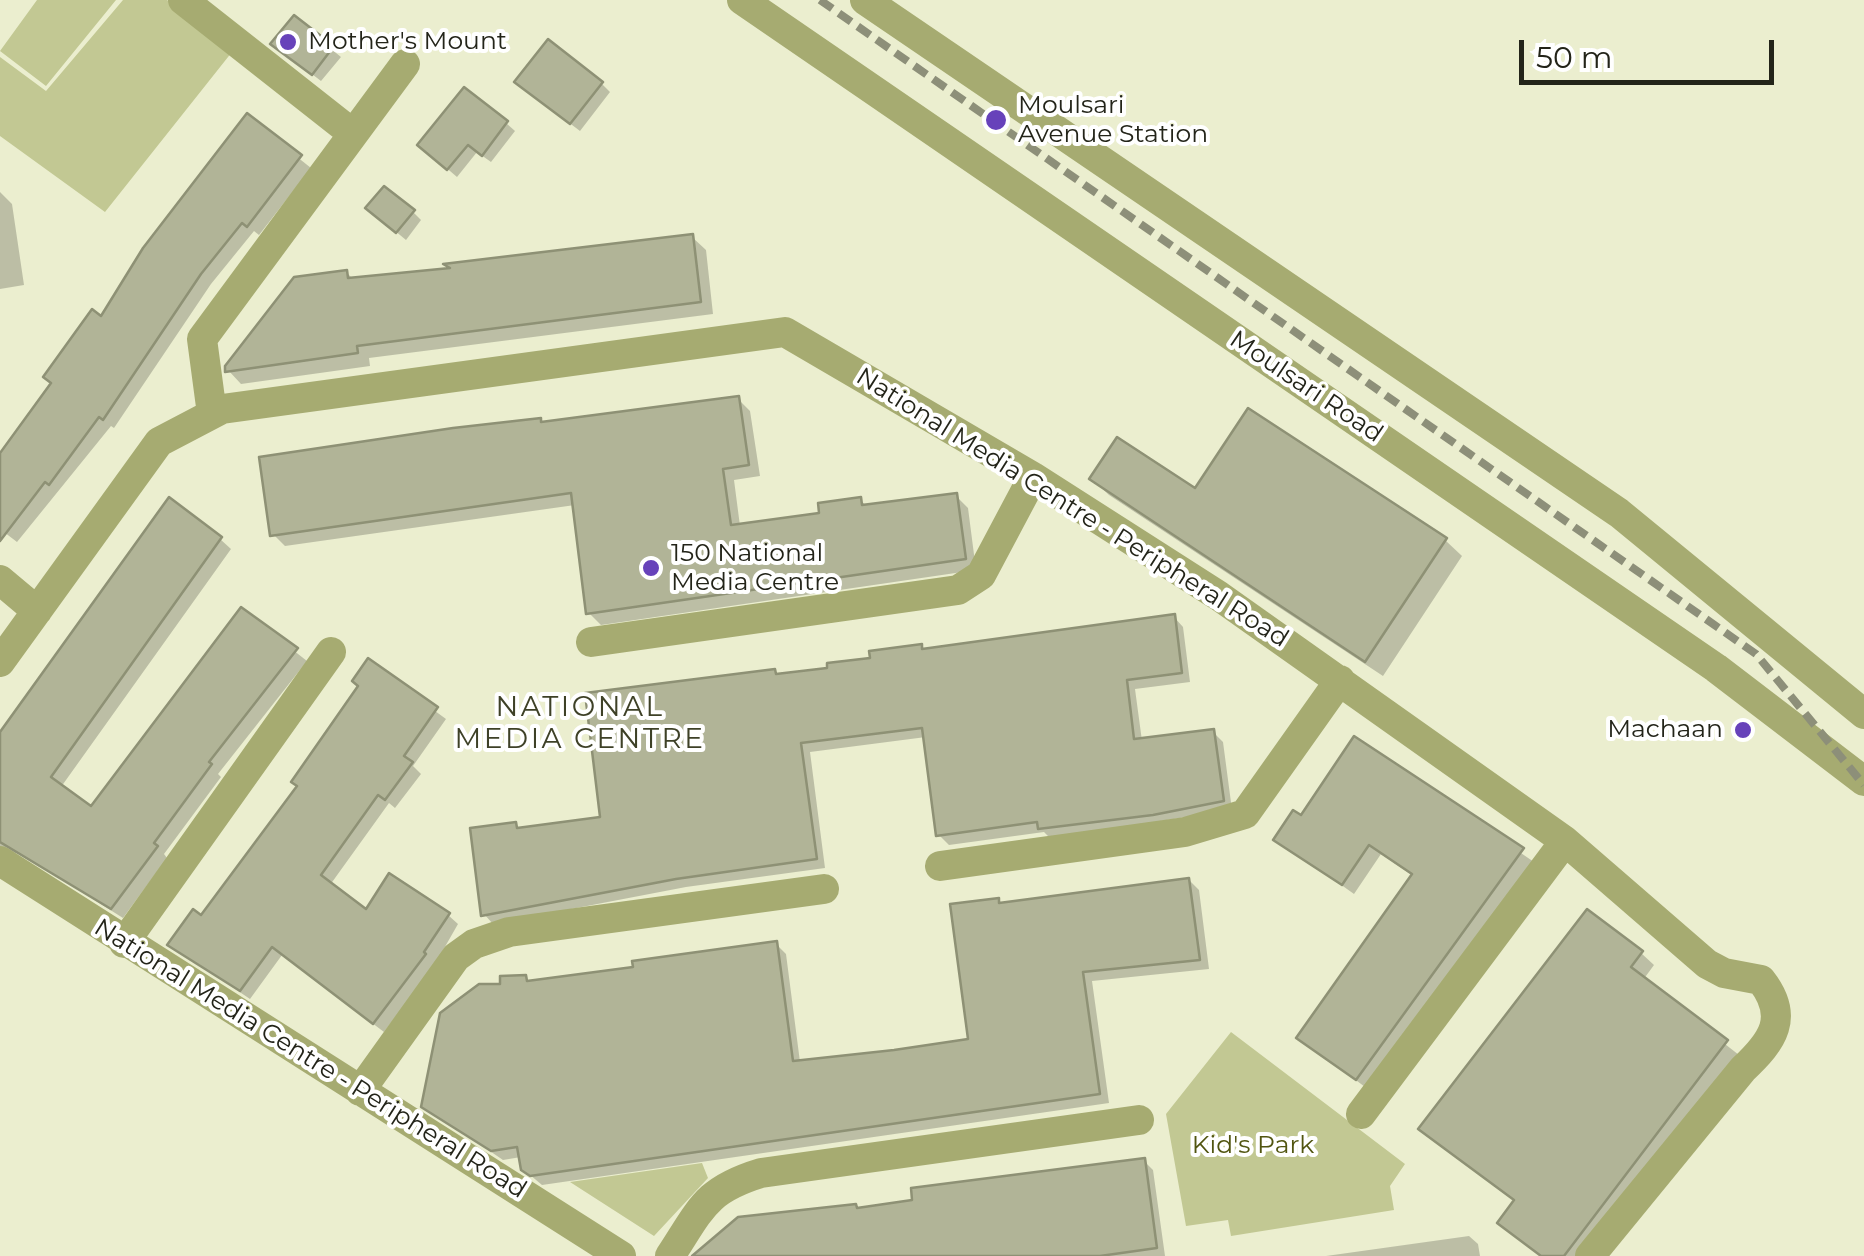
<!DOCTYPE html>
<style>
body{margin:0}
#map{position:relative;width:1864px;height:1256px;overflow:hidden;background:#ebeecf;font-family:Montserrat,sans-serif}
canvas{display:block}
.scale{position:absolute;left:1519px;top:40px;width:255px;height:45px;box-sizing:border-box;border:5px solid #232419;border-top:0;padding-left:12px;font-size:30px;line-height:35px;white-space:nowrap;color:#232419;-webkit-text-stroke:8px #fff;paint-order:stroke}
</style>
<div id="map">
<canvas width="1864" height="1256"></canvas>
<div class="scale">50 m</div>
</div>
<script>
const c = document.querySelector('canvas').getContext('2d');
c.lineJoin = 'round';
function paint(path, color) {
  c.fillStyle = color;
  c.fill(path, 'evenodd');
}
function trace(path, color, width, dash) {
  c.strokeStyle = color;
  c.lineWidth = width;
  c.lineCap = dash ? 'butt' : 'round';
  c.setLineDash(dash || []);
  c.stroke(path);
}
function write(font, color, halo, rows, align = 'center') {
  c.font = font + ' Montserrat,sans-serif';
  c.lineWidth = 8;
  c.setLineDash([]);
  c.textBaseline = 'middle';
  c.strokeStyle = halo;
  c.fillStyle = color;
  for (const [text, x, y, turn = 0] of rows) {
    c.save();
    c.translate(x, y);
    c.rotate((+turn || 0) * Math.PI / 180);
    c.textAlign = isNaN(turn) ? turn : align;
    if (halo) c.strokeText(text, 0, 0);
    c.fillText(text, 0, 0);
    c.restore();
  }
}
paint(new Path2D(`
 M37,0H116L46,86L0,51Z
 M123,0H167L232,52L105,212L0,136V57L46,91Z
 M1231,1032L1405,1164L1390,1186L1394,1210L1231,1236L1228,1220L1186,1226L1166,1114Z
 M702,1163L708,1178L654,1236L570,1182Z`), '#c2c893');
paint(new Path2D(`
 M294,19L341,57L321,81L273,44Z
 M601,83L610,92L580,131L526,90Z
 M247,117L311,168L259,235L254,231L211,284L114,428L111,426L17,542L0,529V458Z
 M506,123L515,131L491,162L477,152L457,177L429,153Z
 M0,192L12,204L24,285L0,289Z
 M413,212L421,220L406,240L377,216Z
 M692,237L706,250L713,314L369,358L370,366L241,384L228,370L346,272L354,280L453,270Z
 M738,399L750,411L760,476L734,480L740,526L822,515L860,500L868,507L956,496L968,508L976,570L601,625L589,613L575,505L285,546L273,534L540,420L544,425Z
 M1092,479L1195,492L1445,540L1462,556L1383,676L1109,495Z
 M220,539L231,549L61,787L92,810L242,610L307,661L218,774L221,777L164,854L167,858L123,918L23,855L12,852L0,856V736Z
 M1174,617L1183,627L1190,682L1135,689L1142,741L1213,732L1223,742L1232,810L1050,838L1044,832L949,845L939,835L926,737L810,752L825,868L686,887L493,924L484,914L516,824L521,830L603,819L774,672L778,676L830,670L921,647L925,651Z
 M368,662L446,719L413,766L421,774L395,808L389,803L330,885L366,912L448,915L458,924L434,966L384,1032L282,955L250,999L170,945L201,919L300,787L361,687Z
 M1354,739L1534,862L1369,1090L1300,1038L1413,876L1381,854L1354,894L1277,839L1301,818Z
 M1189,880L1199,890L1209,969L1092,981L1109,1103L542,1185L523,1169L521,1157L503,1160L424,1106L503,986L525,978L530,983L636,969L776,944L786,954L800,1062L971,1041L998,901L1002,905Z
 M1641,953L1654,965L1643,980L1739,1055L1586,1256H1540L1500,1223L1516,1202L1421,1129Z
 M1144,1161L1153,1170L1165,1256H709L707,1243L739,1220L856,1206L860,1210Z
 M1469,1236L1478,1244L1480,1256H1326Z`), '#0003');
const building = new Path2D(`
 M294,15L334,46L312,75L270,44Z
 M548,39L603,82L570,124L514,82Z
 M464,87L508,121L482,156L468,145L447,170L417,145Z
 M247,113L302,155L247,227L242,223L201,274L103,420L99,417L49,485L45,482L0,541V453L51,383L43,377L92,309L101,316L143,248Z
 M384,186L415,210L396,233L365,208Z
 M693,234L701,302L357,346L358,353L225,372V366L294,277L347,270L348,278L450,268L443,264Z
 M739,396L749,465L723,469L731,525L819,513L818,503L861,497L862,505L957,493L966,559L586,614L571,493L270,536L259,457L453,428L541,418V422Z
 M1248,408L1447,538L1365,662L1089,479L1117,437L1195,488Z
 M169,497L222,537L51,777L91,806L241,607L298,648L209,762L212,764L154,843L158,846L111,909L0,842V732Z
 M1175,614L1182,673L1127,680L1134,739L1214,729L1224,801L1153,815L1038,829L1037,822L936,836L922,728L801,743L817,859L676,879L481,916L470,828L516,822L517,828L600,817L585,693L775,669L776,674L827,668V663L870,658L869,651L922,644V649Z
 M368,658L438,707L404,756L413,762L385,800L378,795L321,875L366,909L389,873L450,913L424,952L426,954L373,1024L272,947L240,991L167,945L193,909L201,915L297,786L291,782L358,686L352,681Z
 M1354,736L1524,848L1356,1080L1296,1038L1412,874L1369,845L1342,885L1273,840L1293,810L1301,815Z
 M1189,878L1200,960L1083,972L1100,1094L530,1176L521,1170L517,1147L491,1151L421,1107L440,1013L479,984H500V976L526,975L527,981L633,967L632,961L777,941L793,1061L894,1050L968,1039L950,904L999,898V903Z
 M1587,909L1643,951L1631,967L1728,1040L1564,1256H1541L1497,1223L1514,1200L1418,1129Z
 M1145,1158L1157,1248L1100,1256H692L738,1217L856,1204L857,1208L912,1200L911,1188Z`);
paint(building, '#b1b497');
trace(building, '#8e9175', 2.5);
trace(new Path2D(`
 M183,0L352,133
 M212,414L202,339L405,64
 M0,580L37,611
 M591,642L958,590L981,575L1033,477
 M0,662L159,442L222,409L785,332L1033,477L1219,596L1565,841L1707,964L1724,973L1761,980C1790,1017 1773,1041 1743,1069L1590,1256
 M0,861L621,1256
 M940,866L1185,832L1245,814L1340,680
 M124,943L331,652
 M360,1091L456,957L474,944L509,932L824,889
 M1361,1114L1565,841
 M670,1256C701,1209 705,1190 761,1173L1139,1120`), '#a6ab71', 30);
trace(new Path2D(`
 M742,0L1716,668L1864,781
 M865,0L1619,513L1864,714`), '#a6ab71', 30);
trace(new Path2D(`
 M820,0L1756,654L1864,785`), '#8d8f79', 8, [15, 8]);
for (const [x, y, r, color] of [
 [288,42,10,"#6742ba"],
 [996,120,12,"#6742ba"],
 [651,568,10,"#6742ba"],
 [1743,730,10,"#6742ba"]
]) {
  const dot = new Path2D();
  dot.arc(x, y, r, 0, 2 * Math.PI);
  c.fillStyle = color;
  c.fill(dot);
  trace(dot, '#fff', 4);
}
write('25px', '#232419', '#fff', [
 ["Mother's Mount",308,42],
 ["Moulsari",1018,106],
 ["Avenue Station",1018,135],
 ["150 National",671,554],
 ["Media Centre",671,583],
 ["Machaan",1723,730,"right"]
], 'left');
write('25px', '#232419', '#fff', [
 ["Moulsari Road",1306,387,34],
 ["National Media Centre - Peripheral Road",1072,508,32],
 ["National Media Centre - Peripheral Road",310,1059,32]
]);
write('25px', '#515510', '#fff', [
 ["Kid's Park",1253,1146]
]);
c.letterSpacing = '2.5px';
write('28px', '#3e4127', '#fff', [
 ["NATIONAL",580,708],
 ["MEDIA CENTRE",580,740]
]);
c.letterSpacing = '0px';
</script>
